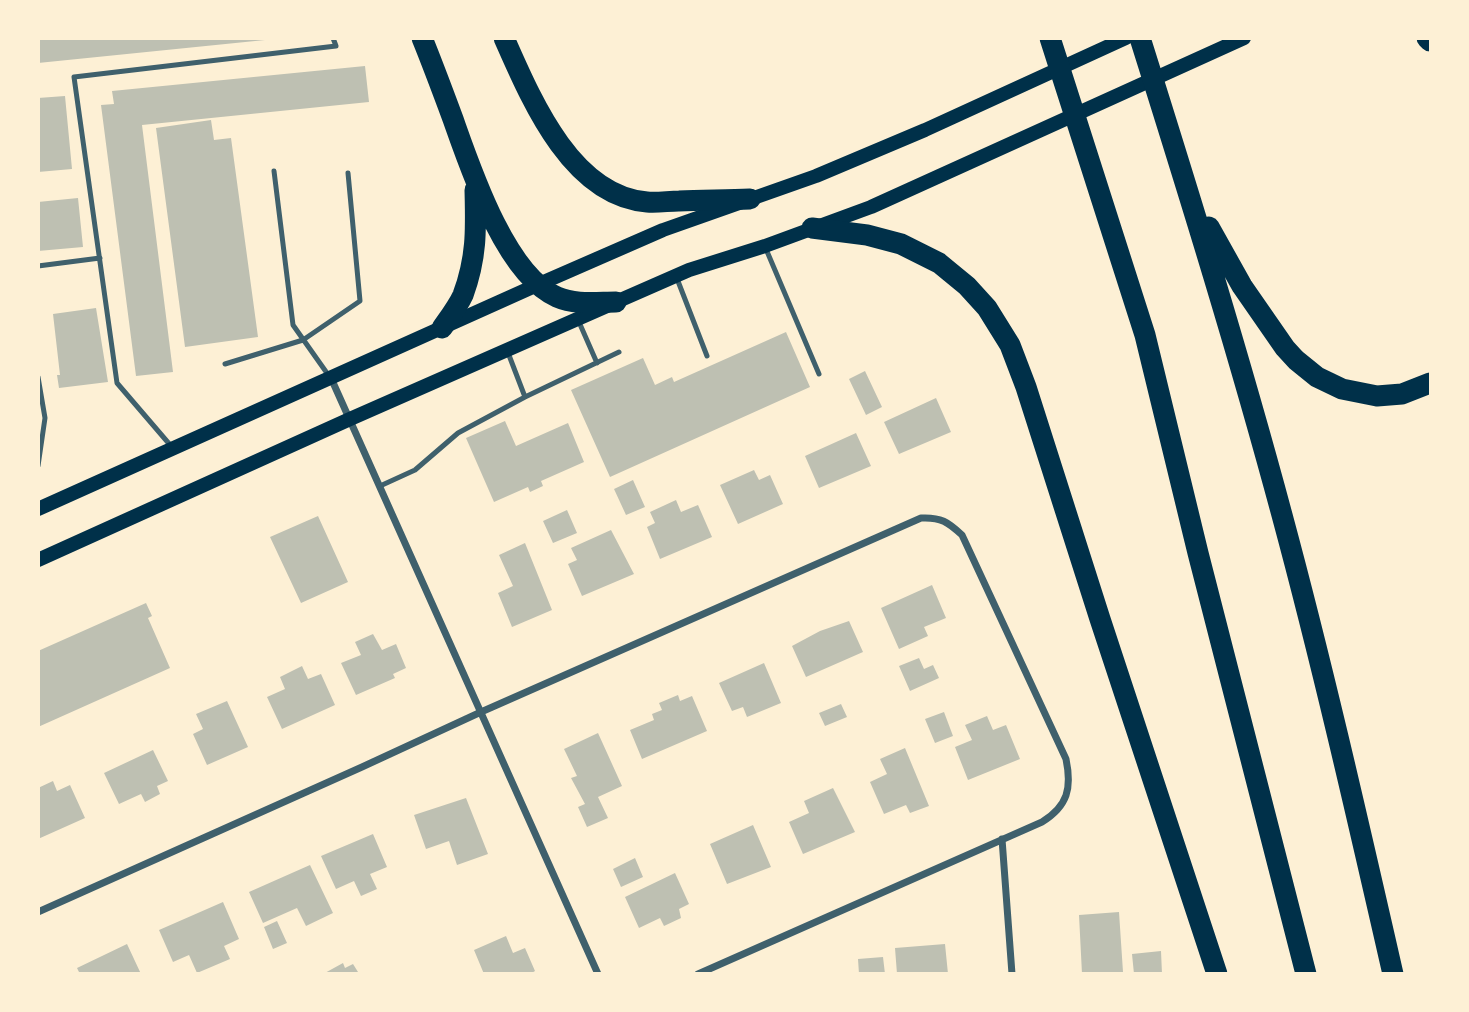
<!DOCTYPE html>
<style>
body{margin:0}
#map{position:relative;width:1469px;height:1012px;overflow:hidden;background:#fdf0d5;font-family:Cabin,sans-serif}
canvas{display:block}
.frame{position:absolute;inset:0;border:40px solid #fdf0d5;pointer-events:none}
</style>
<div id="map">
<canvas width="1469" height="1012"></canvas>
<div class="frame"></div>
</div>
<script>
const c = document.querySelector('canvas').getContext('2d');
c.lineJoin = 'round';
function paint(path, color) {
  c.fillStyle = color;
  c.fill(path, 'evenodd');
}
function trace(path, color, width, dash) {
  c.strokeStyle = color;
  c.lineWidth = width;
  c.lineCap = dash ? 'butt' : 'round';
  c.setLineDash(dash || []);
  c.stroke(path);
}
paint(new Path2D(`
 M38,38H264L265,40L38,63Z
 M365,66L369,102L142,125L173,372L136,376L101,105L114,104L112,91Z
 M65,96L72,169L38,172V98Z
 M211,120L214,140L231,138L258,337L185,347L156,128Z
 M78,198L83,247L38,251V202Z
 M96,308L108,382L59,388L57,375H60L53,314Z
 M786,332L810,387L610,477L571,390L643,358L655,385L672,377L674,382Z
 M865,371L882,407L866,415L849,379Z
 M936,398L951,432L899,454L884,422Z
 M505,421L516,446L568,423L584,462L541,481L543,486L530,492L528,487L494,502L466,438Z
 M856,433L871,466L819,488L805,456Z
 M754,470L759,480L770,475L783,504L738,524L720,485Z
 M633,480L645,507L626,515L614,489Z
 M676,500L681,512L698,505L712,537L660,559L647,527L655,523L650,512Z
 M567,510L577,533L553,543L543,521Z
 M318,516L348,582L301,603L270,537Z
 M611,530L634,574L582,596L568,564L577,560L571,548Z
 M525,543L552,610L512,627L498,593L513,586L499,555Z
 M932,585L946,618L924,627L928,636L899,649L881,608Z
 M146,603L152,616L148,618L170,668L38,727V651Z
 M849,621L863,652L806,677L792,646L820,631Z
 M373,634L382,650L396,644L406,668L393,674L395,678L356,695L341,663L361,655L355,642Z
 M919,658L924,669L933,665L939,678L910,691L899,666Z
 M764,663L781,703L747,717L743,707L732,711L719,683Z
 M302,666L308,679L321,674L335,705L282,729L267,697L285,689L280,677Z
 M678,695L680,701L692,696L707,731L642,759L630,730L654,720L652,714L662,710L659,703Z
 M227,701L248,747L207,765L193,734L203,729L196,714Z
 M841,704L847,717L825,726L819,713Z
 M944,712L953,736L935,743L925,719Z
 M987,716L993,730L1006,725L1020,759L968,780L955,747L972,740L965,725Z
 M598,733L622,786L598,797L608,818L587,827L578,807L585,804L571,778L577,776L564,749Z
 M905,748L929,806L910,813L906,805L884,814L870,782L887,774L880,759Z
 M153,750L168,781L157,786L160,794L145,802L141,794L119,804L104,773Z
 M53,781L57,791L70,785L85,818L38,839V788Z
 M833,788L855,832L803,854L789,822L809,813L804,801Z
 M466,798L488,854L457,865L449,841L426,849L414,815Z
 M753,825L771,867L727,884L710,844Z
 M373,834L387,867L370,874L377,889L361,896L354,881L336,889L321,856Z
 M635,858L643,877L621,887L613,869Z
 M310,865L333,913L306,926L297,908L263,923L249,892Z
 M675,873L689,904L679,909L681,918L664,926L660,918L639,928L625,897Z
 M223,902L239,939L224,946L230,959L197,973L189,955L173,962L159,930Z
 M1119,912L1123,972L1082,974L1079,915Z
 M277,921L287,943L273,949L264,927Z
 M506,936L513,953L525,948L535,971L530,974H484L474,950Z
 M127,944L141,974H80L77,968Z
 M945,944L948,974H897L895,948Z
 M1161,951L1162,974H1134L1132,954Z
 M883,957L885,974H859L858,959Z
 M343,963L345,968L353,964L358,972L323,974Z`), '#bec0b2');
trace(new Path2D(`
 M274,171L293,325L329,376
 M766,249L819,374
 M38,266L100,258
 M676,276L707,356
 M579,322L597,363
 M507,350L525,397
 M225,364L303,340L360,301L348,173
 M38,377L45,418L38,466
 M171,446L117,383L74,77L336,46L333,38
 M380,486L415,470L458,433L525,397L619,352`), '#3f606c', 5);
trace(new Path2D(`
 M331,378L598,974
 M1002,839L1012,974
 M38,912L362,767L481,712L921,518C941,517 948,522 962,535L1066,759C1072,788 1068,806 1042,822L698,974`), '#3f606c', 7);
trace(new Path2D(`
 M38,509L537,285L663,230L816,176L925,130L1126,38
 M38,560L350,419L616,302L689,270L765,246L871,207L1244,38`), '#003049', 14);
trace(new Path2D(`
 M422,38C433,65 443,92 453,119C471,170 506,275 557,297C575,305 597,302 616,302
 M504,38C531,99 571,196 647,202C657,203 669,201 679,201C703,200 726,200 750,199
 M1050,38L1145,335L1198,553L1306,974
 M1140,38C1190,197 1239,355 1282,515C1323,667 1358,821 1393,974
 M1427,38L1430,41
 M1209,227L1242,286L1285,348L1296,360L1317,377L1342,389L1377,396L1402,394L1430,383
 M812,228L867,235L901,244L939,263L967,286L987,308L1010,345L1026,387L1100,619L1217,974
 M442,328C449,318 458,306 463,295C477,257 476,229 475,190`), '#003049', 21);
</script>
